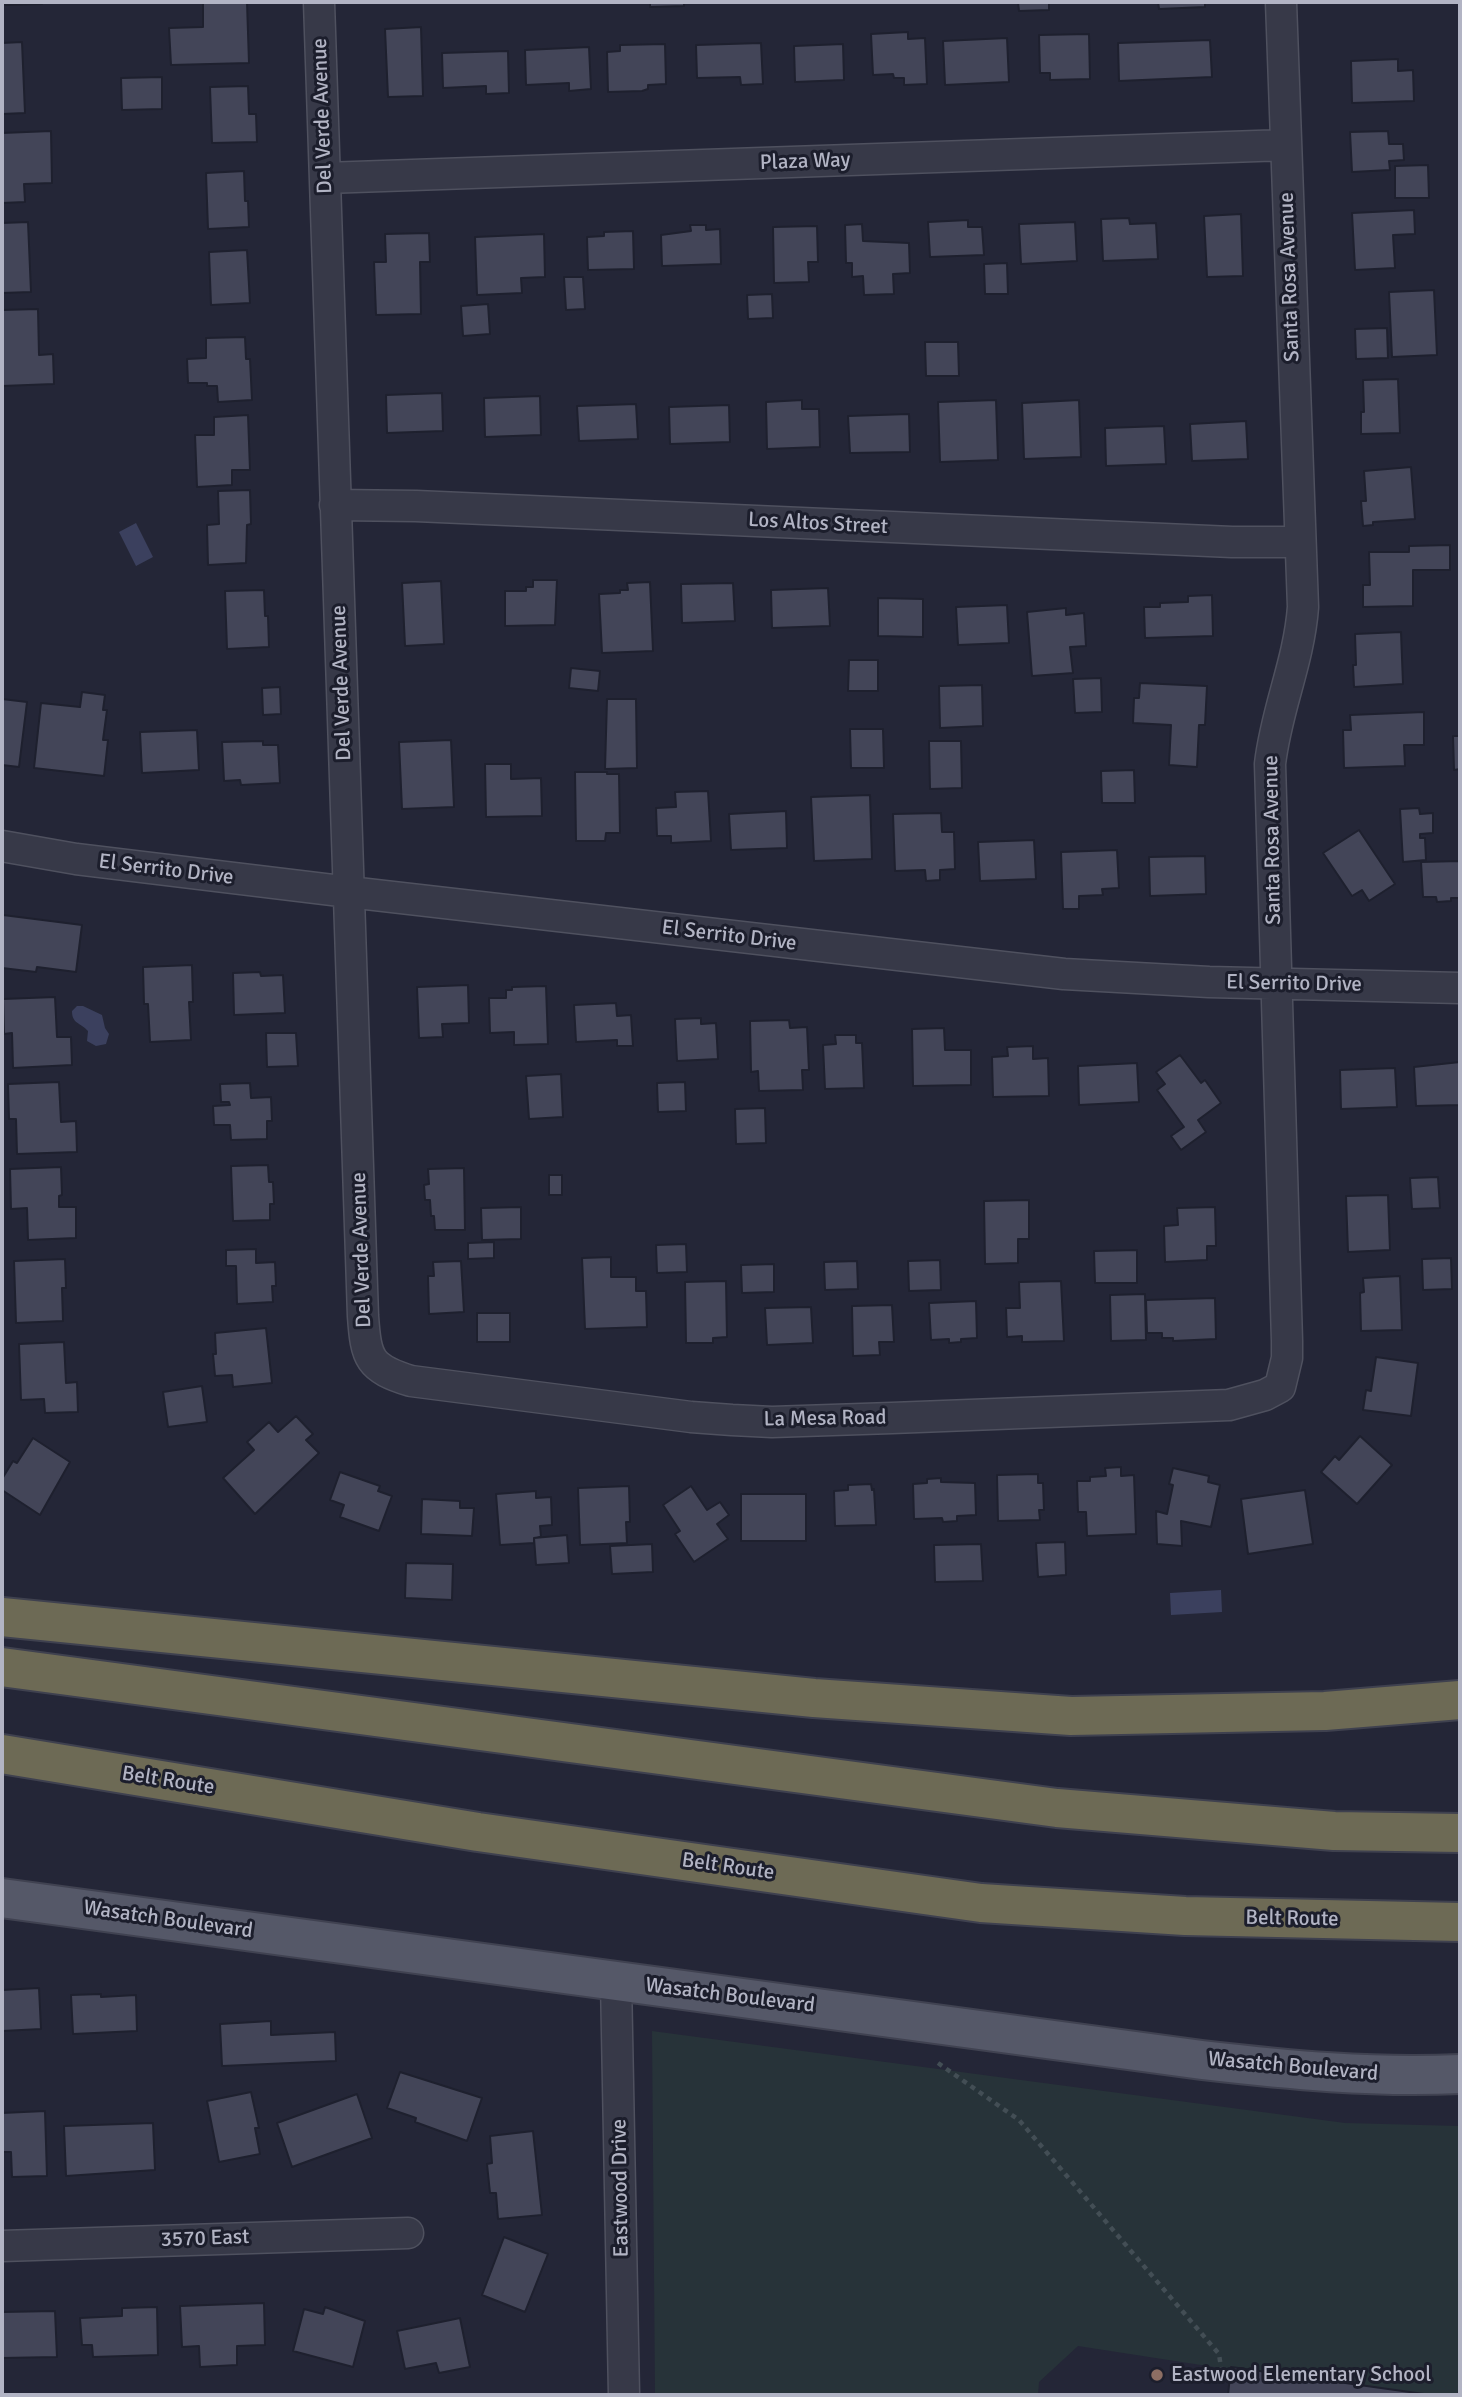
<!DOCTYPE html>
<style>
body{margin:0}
#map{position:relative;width:1462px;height:2397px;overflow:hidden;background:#242637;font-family:Signika,sans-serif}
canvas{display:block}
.frame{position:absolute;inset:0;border:4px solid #b2b4c4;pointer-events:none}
</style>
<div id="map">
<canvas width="1462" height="2397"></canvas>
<div class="frame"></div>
</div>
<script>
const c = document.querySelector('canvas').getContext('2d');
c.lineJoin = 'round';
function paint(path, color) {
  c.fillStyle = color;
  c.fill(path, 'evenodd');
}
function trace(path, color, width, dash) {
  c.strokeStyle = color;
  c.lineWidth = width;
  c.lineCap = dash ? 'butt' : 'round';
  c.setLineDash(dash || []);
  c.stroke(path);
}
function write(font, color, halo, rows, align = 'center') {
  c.font = font + ' Signika,sans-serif';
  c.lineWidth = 6;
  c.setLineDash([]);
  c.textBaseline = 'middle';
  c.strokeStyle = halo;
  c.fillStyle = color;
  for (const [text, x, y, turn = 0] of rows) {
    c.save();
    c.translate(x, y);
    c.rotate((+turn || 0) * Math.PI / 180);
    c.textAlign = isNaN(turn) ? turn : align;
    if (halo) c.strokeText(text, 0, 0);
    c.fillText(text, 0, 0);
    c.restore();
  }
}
paint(new Path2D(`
 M652,2031L1345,2123L1460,2126V2381L1457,2395H1395L1078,2346L1039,2382L1038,2395H655Z`), '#273339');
paint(new Path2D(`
 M136,523L153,557L136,566L119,532Z
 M77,1006H83L102,1015L105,1028L109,1034L106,1044L96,1046L87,1041L88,1031C80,1022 72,1024 72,1011Z
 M1221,1590L1222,1612L1171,1615L1170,1593Z`), '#3b405e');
const building = new Path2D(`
 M4,2H42V4L5,5Z
 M203,2H247L249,63L171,65L169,28L203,27Z
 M650,2H684V6L650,7Z
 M1018,2H1049V10L1019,11Z
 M1158,2H1205V7L1159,9Z
 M421,27L423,96L388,97L385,29Z
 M908,32V39L925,38L927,84L904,85V78H894L893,74L873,75L871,34Z
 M1089,34L1090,79L1050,80V73H1040L1039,35Z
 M1007,38L1009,82L945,85L943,41Z
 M1210,40L1212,77L1119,81L1118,43Z
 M22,42L25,113L2,114V43Z
 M761,43L763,84L741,85L740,77L697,78L696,45Z
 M665,44L666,84L648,85V89L642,91L608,92L607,52L620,51V45Z
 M843,44L844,80L795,82L794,46Z
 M589,47L591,89L569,91V83L526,85L525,50Z
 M508,51L509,93L486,94V86L443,88L442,53Z
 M1398,59V71L1413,70L1414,101L1352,103L1351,61Z
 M162,77V109L122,110L121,78Z
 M248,86L249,114H256L257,142L212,143L210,87Z
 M51,131L52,183L24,184L25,202L2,203V133Z
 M1388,131L1389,144H1403L1404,160L1389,161L1390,170L1352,172L1350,132Z
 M1428,165L1429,198H1395V166Z
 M244,171L245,201H248L249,227L208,229L206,173Z
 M1414,210L1415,234L1393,235L1395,268L1355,270L1352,213Z
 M1241,214L1243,276L1207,277L1204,216Z
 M1129,218L1130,224L1156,223L1158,259L1103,261L1101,219Z
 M968,220V227H982L984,255L930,257L928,222Z
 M28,222L31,292L2,293V223Z
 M1075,222L1077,261L1021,264L1019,224Z
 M862,224L863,241L909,243L910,273L893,274L894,294L864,295L863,276L852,277V263H846L845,225Z
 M690,225H706V230L720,229L721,264L662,266L661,235L691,231Z
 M817,226L818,262H808L809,282L774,283L773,227Z
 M633,231L634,269L588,270L587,237L604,236V232Z
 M429,233L430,262H420L421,314L376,315L374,262H386L385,234Z
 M544,234L545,277L521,278L522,293L477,295L475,237Z
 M247,250L250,303L211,305L209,252Z
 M1007,263L1008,294H985L984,264Z
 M564,277H583L585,309L566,310Z
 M1434,290L1437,355L1392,357L1389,292Z
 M772,294L773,318L748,319L747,295Z
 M488,304L490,334L463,336L461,306Z
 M38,309L39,355L53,354L54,384L2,386V310Z
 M1387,328L1388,358L1356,359L1355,329Z
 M245,337L246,359H250L252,400L218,402L217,386H207V383H188L187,359L206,358V338Z
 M925,342H958L959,376H926Z
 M1398,379L1400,433L1361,434V412H1364L1363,380Z
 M442,393L443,431L387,433L386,395Z
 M540,396L541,435L485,437L484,398Z
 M802,400V409H819L820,447L767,449L766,402Z
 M996,400L998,460L940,462L938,402Z
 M1079,400L1081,457L1024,459L1022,403Z
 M636,404L638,439L579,441L577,406Z
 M729,405L730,442L670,444L669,407Z
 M909,414L910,452L850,453L848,416Z
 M248,415L250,470H232V485L197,487L195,435H214V417Z
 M1246,421L1248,459L1192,461L1190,424Z
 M1164,426L1166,464L1106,466L1105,428Z
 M1411,467L1415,519L1373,522V525L1363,526L1361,501H1366L1364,471Z
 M250,490L251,524L247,525L246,563L208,565L207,525L219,524L218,491Z
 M1450,545V570H1413V606L1363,607V585H1370L1369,552H1409V546Z
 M533,580H557L555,625L505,626V591H526V587H533Z
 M441,581L444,644L405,646L402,583Z
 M650,582L653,651L602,653L599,594L620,593V590H628L627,583Z
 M733,583L735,621L682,623L681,584Z
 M828,588L830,626L772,628L771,590Z
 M264,590L265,616H268L269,647L227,649L225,591Z
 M1212,595L1213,636L1145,638L1144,607H1160V603L1188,602V596Z
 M878,598L923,599V637L878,636Z
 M1007,605L1009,643L958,645L956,607Z
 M1066,608V615L1084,613L1086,646L1070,647L1073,673L1032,676L1027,612Z
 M1401,632L1403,684L1354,687L1353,665H1356L1355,634Z
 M849,660H878V691H848Z
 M571,668L600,671L598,691L569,688Z
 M1101,678L1102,712L1075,713L1073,679Z
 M1140,683L1207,686L1205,725H1199L1197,767L1169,765L1171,725L1133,723L1134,698H1139Z
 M982,685L983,726L940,728L939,686Z
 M280,687L281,714L263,715L262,688Z
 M82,692L105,695L103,710H107L103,740H108L104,776L34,768L41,703L80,707Z
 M2,699L27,702L19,767L2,765Z
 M607,699H636L637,768L605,769Z
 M1424,712V745H1404L1405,766L1344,768L1343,730H1351L1350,715Z
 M850,729H883L884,768H851Z
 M197,730L199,770L142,773L140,732Z
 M1453,736H1460V769L1454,770Z
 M451,740L454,807L402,809L399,742Z
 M263,741V745H278L280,783L241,785L240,780L224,781L222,742Z
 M929,741H961L962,788L930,789Z
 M485,764H511V779L541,778L542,816L486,817Z
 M1134,770L1135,803H1102L1101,771Z
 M575,772H607V774H619L620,833H606L605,841H576Z
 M708,791L711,841L671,843V836H657L656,808L676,807L675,792Z
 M870,795L872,859L814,861L811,797Z
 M1419,808L1420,814L1433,813V833L1420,834V838H1425L1426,860L1403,862L1400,809Z
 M786,811L787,848L731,850L729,814Z
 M941,813L942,832H954L955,869L940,870V880L926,881L925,870L895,871L893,814Z
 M1359,830L1395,884L1369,901L1362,890L1352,896L1323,853Z
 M1034,840L1036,879L980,881L978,842Z
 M1117,850L1119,888L1102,889L1103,895L1079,896V909H1063L1061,852Z
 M1205,856L1206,894L1150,896L1149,857Z
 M1460,861V898H1451V901L1437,902L1436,897H1423L1421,862Z
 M3,915L82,925L76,972L37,967L36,972L2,968Z
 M192,965L193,1002H189L191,1040L150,1042L148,1004H144L143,967Z
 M260,972L261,976L283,975L285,1013L234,1015L233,973Z
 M468,985L469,1023L442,1024L443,1037L419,1038L417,987Z
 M546,986L548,1044L514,1045V1032L490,1033L489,998H506V990H512V987Z
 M55,997L57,1037H71L72,1065L13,1068L12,1033L4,1034L3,999Z
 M616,1003L617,1016L631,1015L633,1046H617V1040L576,1042L574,1005Z
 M701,1018V1024L716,1023L718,1059L677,1061L675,1019Z
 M789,1020L790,1028L807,1027L809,1070H802L803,1090L759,1091L758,1071L751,1072L750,1021Z
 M944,1028L945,1050H971V1085L913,1086L912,1029Z
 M266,1033H296L298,1066L267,1067Z
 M835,1035H856V1043H862L864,1088L825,1089L823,1045L836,1044Z
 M1033,1046V1059L1048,1058L1049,1096L993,1097L992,1057L1008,1056L1007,1047Z
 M1180,1055L1201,1083L1205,1080L1221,1103L1198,1120L1206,1132L1181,1150L1171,1136L1184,1127L1157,1090L1165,1084L1156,1072Z
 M1460,1062V1105L1416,1106L1414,1067Z
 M1137,1063L1139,1102L1079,1105L1078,1066Z
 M1395,1068L1397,1107L1341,1109L1340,1070Z
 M561,1074L563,1117L529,1119L526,1076Z
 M59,1082L61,1122L76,1121L77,1152L17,1154L16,1119H9L8,1084Z
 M685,1082L686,1111L658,1112L657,1083Z
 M250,1083L251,1098L271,1097L272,1121H267V1139L231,1140L230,1125H214L213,1106L230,1105L229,1102H221L220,1084Z
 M765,1108L766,1143L736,1144L735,1109Z
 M268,1165L269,1182H273L274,1204H270V1220L233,1221L231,1166Z
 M61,1167L62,1195L59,1196V1207H76V1238L28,1240L27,1208L11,1209L10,1169Z
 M464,1168L465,1230H435L434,1216H431L430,1200H425L424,1185L429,1184L428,1169Z
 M549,1175H562V1195H549Z
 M1438,1177L1440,1208L1412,1209L1410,1178Z
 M1388,1195L1390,1250L1348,1252L1346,1196Z
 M1029,1200V1239H1018V1263L985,1264L984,1201Z
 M521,1207V1239L482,1240L481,1208Z
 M1215,1207L1216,1246H1207V1260L1165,1262L1164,1226L1178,1225L1177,1208Z
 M494,1242V1258L468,1259V1243Z
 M686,1244L687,1272L657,1273L656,1245Z
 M256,1249V1263L275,1262L276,1286H272L273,1302L237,1304L236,1266H226V1250Z
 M1137,1250V1283H1095L1094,1251Z
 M611,1257V1277H636V1291H646L647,1327L585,1329L582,1258Z
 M1451,1258L1452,1289L1423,1290L1422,1259Z
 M65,1259L66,1288H62L63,1321L16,1323L14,1261Z
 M940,1260L941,1290L909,1291L908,1261Z
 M461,1261L464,1312L429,1314L428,1276H434L433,1262Z
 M857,1261L858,1289L825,1290L824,1262Z
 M774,1264V1292L742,1293L741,1265Z
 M1400,1276L1402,1330L1361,1331L1360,1293L1364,1292L1363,1278Z
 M726,1281L727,1337L713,1338V1343H686L685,1282Z
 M1061,1281L1064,1341L1022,1342V1336L1007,1337L1006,1308H1020L1019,1282Z
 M1145,1294L1146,1340L1111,1341L1110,1295Z
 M1215,1298L1216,1339L1173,1341V1338H1162V1333H1147L1146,1300Z
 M976,1301L977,1338L961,1339V1342L949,1343V1339L931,1340L929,1303Z
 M892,1305L894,1342H879L880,1355L853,1356L852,1306Z
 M811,1307L813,1343L767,1345L765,1308Z
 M477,1313H510V1342H477Z
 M266,1328L272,1383L233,1387L232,1375L215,1376L213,1354H216L215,1333Z
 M64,1342L66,1383L77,1382L78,1412L45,1413L44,1399L21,1400L19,1344Z
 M1376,1357L1418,1363L1411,1416L1363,1410L1366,1390L1371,1391Z
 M202,1386L207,1422L168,1427L163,1392Z
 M296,1416L313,1434L306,1440L319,1453L255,1514L223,1478L254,1450L247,1442L269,1422L278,1432Z
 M1360,1436L1392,1465L1357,1504L1321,1472L1335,1456L1339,1460Z
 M33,1438L70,1462L40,1515L2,1490V1479L13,1461L17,1463Z
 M1121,1467V1476L1134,1475L1136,1534L1087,1536L1086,1512H1078L1077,1481H1090V1477L1106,1476L1105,1468Z
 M1173,1468L1209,1476L1208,1482L1220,1485L1211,1527L1181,1521L1182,1546L1157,1544L1156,1511L1167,1514L1173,1485L1169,1484Z
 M340,1472L380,1486L378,1491L392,1496L379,1531L340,1517L344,1505L330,1500Z
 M1038,1474V1483H1043L1044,1510H1039L1040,1520L998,1521L997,1475Z
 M941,1478V1482L975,1483L976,1515L957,1516V1521L943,1522L942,1518L914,1519L913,1484L927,1483V1479Z
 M871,1484L872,1490L874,1489L876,1525L835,1526L834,1491L848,1490V1485Z
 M629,1486L630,1522H626L627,1543L580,1545L578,1488Z
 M691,1486L707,1510L720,1502L729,1515L717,1524L728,1539L694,1562L675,1534L680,1531L663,1505Z
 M1305,1490L1313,1544L1248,1554L1241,1499Z
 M536,1491V1498L551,1497L552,1525L540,1526L541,1537L534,1538V1543L500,1545L496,1494Z
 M741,1494H806V1541H741Z
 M422,1499L460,1501V1508H474L472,1536L421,1534Z
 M567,1535L569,1563L536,1565L534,1538Z
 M1065,1542L1066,1575L1038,1577L1036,1543Z
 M652,1544L653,1572L612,1574L610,1546Z
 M981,1544L983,1581L935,1582L934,1545Z
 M406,1563L453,1564L452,1600L405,1598Z
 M39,1988L41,2029L2,2031V1990Z
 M101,1994V1997L136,1995L137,2031L73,2034L71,1995Z
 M271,2021V2035L335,2032L336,2061L222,2066L220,2024Z
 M400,2072L482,2098L467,2141L415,2122L416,2118L387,2108Z
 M251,2092L259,2128H255L260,2154L219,2162L207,2101Z
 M357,2094L372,2138L292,2167L277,2123Z
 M45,2111L47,2176L12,2177L11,2152H2V2113Z
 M153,2123L155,2170L66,2176L64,2126Z
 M533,2131L542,2215L498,2219L496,2193H490L487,2164L492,2163L490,2136Z
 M504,2237L548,2254L525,2312L482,2295Z
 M264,2303L265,2345L237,2346V2365L200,2367L199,2346L182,2347L180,2306Z
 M157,2307L158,2355L93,2357L92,2345H82L80,2318L122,2316V2308Z
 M325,2307L365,2321L353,2367L293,2351L304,2309L323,2314Z
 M55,2311L57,2357L2,2358V2312Z
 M460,2318L470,2367L439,2373L436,2363L405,2369L397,2331Z
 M1231,2367L1431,2395H1228Z`);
paint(building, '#434558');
trace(building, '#1e202e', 2);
const street = new Path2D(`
 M319,2L363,1316C366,1359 369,1368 411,1381L691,1417L732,1420L772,1422L892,1418L1229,1405L1265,1395L1280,1387L1287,1358V1341L1270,764C1276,710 1299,662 1303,607L1281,2
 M325,178L1286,145
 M335,505L416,506L1232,542H1300
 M2,846L76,859L349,892L1064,974L1209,982L1460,988
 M616,1981L624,2395
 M2,2246L408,2233`);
const primary = new Path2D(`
 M2,1898L1202,2060C1289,2070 1372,2078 1460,2074`);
const highway = new Path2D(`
 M2,1617L814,1698L1071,1716L1325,1711L1460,1700
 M2,1667L1057,1808L1334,1831L1460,1833
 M2,1754L478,1832L981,1903L1185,1916L1460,1922`);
trace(street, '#4f515f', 33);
trace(primary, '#404251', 42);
trace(highway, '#3f414f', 42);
trace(new Path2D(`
 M938,2063L1019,2120L1219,2354L1221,2368`), '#434e55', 4.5, [5, 5]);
trace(street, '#373948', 30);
trace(primary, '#555868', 38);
trace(highway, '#6d6a55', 38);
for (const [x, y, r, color] of [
 [1157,2375,7,"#8d6e63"]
]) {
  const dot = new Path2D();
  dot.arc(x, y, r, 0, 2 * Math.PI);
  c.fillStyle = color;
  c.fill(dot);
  trace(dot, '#1c1e2c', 2.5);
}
write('21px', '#b2b4c4', '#1c1e2c', [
 ["Del Verde Avenue",323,116,-92],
 ["Plaza Way",805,162,-2],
 ["Santa Rosa Avenue",1290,277,-92],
 ["Los Altos Street",818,524,3],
 ["Del Verde Avenue",342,683,-92],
 ["Santa Rosa Avenue",1273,840,-91],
 ["El Serrito Drive",166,870,7],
 ["El Serrito Drive",729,936,7],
 ["El Serrito Drive",1294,984,1],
 ["Del Verde Avenue",362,1250,-92],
 ["La Mesa Road",825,1419,-1],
 ["Belt Route",168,1781,9],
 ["Belt Route",728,1867,8],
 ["Belt Route",1292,1919,1],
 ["Wasatch Boulevard",168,1920,8],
 ["Wasatch Boulevard",730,1996,7],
 ["Wasatch Boulevard",1293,2067,5],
 ["Eastwood Drive",621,2188,-91],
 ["3570 East",205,2239,-2]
]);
write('21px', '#b2b4c4', '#1c1e2c', [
 ["Eastwood Elementary School",1171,2375]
], 'left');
</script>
